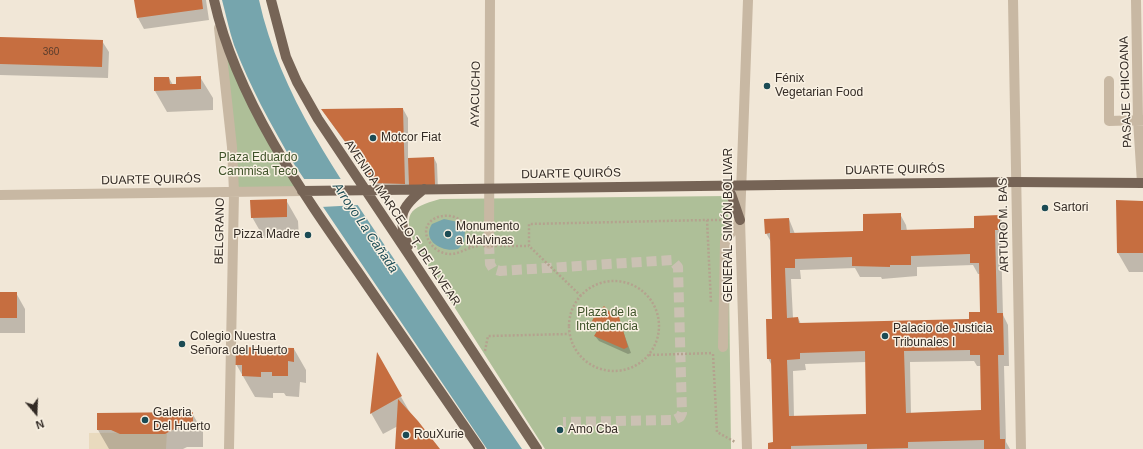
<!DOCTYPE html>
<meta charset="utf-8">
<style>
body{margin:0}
#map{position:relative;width:1143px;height:449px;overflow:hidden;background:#f1e7d7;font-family:Arial,sans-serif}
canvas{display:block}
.north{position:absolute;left:16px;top:393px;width:40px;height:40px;-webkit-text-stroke:3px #f9f1e3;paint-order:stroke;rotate:161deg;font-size:11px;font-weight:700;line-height:16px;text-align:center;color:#332b25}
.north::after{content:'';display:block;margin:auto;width:14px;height:18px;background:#332b25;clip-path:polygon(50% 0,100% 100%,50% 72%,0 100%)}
</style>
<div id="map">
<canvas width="1143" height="449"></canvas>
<div class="north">N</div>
</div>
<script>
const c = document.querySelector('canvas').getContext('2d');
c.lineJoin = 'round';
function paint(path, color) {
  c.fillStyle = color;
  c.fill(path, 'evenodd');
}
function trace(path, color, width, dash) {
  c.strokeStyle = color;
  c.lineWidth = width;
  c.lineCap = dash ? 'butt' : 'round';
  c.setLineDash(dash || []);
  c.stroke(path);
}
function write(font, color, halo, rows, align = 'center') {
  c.font = font + ' Arial,sans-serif';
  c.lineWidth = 3;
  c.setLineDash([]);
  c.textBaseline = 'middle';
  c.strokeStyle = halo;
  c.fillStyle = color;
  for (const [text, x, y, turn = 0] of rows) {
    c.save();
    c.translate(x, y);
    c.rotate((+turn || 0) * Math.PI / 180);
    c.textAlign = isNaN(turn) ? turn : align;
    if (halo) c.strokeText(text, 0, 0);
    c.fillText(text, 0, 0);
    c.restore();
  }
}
paint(new Path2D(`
 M218,15L232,56L302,191L234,192Z
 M728,196L731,449H545L416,247C402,214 408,208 440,199Z`), '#aebf98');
paint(new Path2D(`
 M167,432L166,449H89V433Z`), '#e9dabe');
paint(new Path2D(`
 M222,0H259C280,95 339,177 392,256C435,320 478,385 522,449H487L294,164C271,125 250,87 234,45C229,30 226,15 222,0Z
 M444,219L458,222L465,231L464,243L458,249C443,253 421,241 432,224Z`), '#76a5ad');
paint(new Path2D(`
 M302,179H342L359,205L321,207Z`), '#f1e7d7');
paint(new Path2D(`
 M135,0H206L209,20L144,29L138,18Z
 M0,38L102,41L109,52L108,78L0,75Z
 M200,77L213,98V110L167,112L155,91L169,78L173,85Z
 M403,109L408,118V159L434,158L437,164L438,190L413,191L409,183V192H378L368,174L327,117Z
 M286,200L298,221L299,238H264L252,217Z
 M1143,202V272H1129L1118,253Z
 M900,214L906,225L907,231L975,229L999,216L1006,228V241H1001L1003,315L1008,325L1009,366H1004L1006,442L1010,449H769L774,443L772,366L768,358L773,320L771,242L766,233L789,219L795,234L864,232ZM973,265L978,274H980L981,313L970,320L801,324L798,318H793L791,279H801L800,270L855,268L860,277H881L882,279L917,276V267ZM974,361L977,366H981L982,411L911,413L910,362ZM866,362L867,415L794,417L793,371L806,370L805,364Z
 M0,293H16L25,309V333H0Z
 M616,312L631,353L628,354L599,341L595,336L597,333L591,325L612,316Z
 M294,349L306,370V383L300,382L299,397L286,396L284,393H273V398L255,397L236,364Z
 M377,355L412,416L438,449H396L398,426L383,434L371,413Z
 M192,413L203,432V447H187L183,449H109L98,430Z`), '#0003');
paint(new Path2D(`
 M134,0H202L203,9L137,18Z
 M0,37L103,40L102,67L0,64Z
 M201,76V89L154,91V77H169L170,84H176V77Z
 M399,108H403L405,184L372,183L363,166L321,109Z
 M434,157L435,185L409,186L408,158Z
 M287,199V217L251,218L250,200Z
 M1116,200L1143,201V253H1117Z
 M901,213V230L974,228V216L1000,215V230H995L997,313H1003L1004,355H998L1000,439H1005V449H984V440L908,442V448L867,449V444L791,446V449H768V443L773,442L771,359H767L766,319H772L770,233L765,234L764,219L789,218L790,233L863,231V214ZM970,254V263H979L980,312H969V319L799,323L798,317L787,318L785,268H795V259L852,257V266L890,267V265H911V256ZM970,350V355H980L981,410L906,413L904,351ZM865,351L866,414L789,416L787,360L800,359V353Z
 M0,292H17V318H0Z
 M604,306L612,314L617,310L628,347L624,349L594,336L597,331L590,325L595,315Z
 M235,347L294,348V362L288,361V376H272V372H261V377L242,376V365H235Z
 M377,352L402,396L370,414Z
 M398,399L418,421L440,449H395Z
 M193,412V428H176L165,434H120L111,430H97V413Z`), '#c66e40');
trace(new Path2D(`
 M489,244L490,264L493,269L500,271L672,260L678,267L682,413L680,417L674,420L563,422`), '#cbc1b3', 10, [10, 5]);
trace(new Path2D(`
 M707,220H726
 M500,246H529
 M470,247C473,198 408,214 431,244C435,250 443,254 450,254C460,254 468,247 479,246
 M569 326a45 45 0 1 1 90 0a45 45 0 1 1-90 0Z
 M581,296L529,246V224L707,220L711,303
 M485,351L488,336L569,334
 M713,354L717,432L735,442
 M649,355L713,353`), '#b4a28e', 2.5, [2, 2]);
trace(new Path2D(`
 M1013,0L1021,449
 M1136,0L1138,120L1142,183
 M219,28L232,147L234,192L229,449
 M1109,81V121L1143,120
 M0,195L302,191
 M489,244L490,0
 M723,347L725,241L740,220
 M747,449L740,220L748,0`), '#c8b8a3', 10);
trace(new Path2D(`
 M214,0C236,98 301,191 358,272C398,331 439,390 480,449
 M271,0L286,57L297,82L318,119L411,258L537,449
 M728,185L740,220
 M302,191L1016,182L1143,183
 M408,246C398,217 399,208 424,189`), '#766456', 10);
trace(new Path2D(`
 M483,246H497`), '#b4a28e', 2.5, [2, 2]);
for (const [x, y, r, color] of [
 [767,86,4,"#1b4b54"],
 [373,138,4,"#1b4b54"],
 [1045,208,4,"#1b4b54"],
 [448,234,4,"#1b4b54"],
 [308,235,4,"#1b4b54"],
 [885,336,4,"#1b4b54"],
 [182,344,4,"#1b4b54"],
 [145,420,4,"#1b4b54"],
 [560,430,4,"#1b4b54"],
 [406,435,4,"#1b4b54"]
]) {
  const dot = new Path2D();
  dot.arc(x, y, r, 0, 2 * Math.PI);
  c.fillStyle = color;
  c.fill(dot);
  trace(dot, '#f9f1e3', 1.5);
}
write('10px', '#583c2c', null, [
 ["360",51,52]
]);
write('12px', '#332b25', '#f9f1e3', [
 ["Fénix",775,79],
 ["Vegetarian Food",775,93],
 ["Motcor Fiat",381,138],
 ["Sartori",1053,208],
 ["Monumento",456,227],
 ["a Malvinas",456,241],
 ["Pizza Madre",300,235,"right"],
 ["Palacio de Justicia",893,329],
 ["Tribunales I",893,343],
 ["Colegio Nuestra",190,337],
 ["Señora del Huerto",190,351],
 ["Galeria",153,413],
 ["Del Huerto",153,427],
 ["Amo Cba",568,430],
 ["RouXurie",414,435]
], 'left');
write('12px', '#332b25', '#f9f1e3', [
 ["PASAJE CHICOANA",1126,92,-92],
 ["AYACUCHO",476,94,-89],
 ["DUARTE QUIRÓS",895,170,-1],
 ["DUARTE QUIRÓS",571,174,-1],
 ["DUARTE QUIRÓS",151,180,-1],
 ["AVENIDA MARCELO T. DE ALVEAR",402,223,56],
 ["GENERAL SIMÓN BOLIVAR",729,225,-90],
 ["ARTURO M. BAS",1004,225,-91],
 ["BELGRANO",220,231,-89]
]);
write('12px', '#3f5229', '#f9f1e3', [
 ["Plaza Eduardo",258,158],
 ["Cammisa Teco",258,172],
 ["Plaza de la",607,313],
 ["Intendencia",607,327]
]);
write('italic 13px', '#1b4b54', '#f9f1e3', [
 ["Arroyo La Cañada",365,228,56]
]);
</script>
